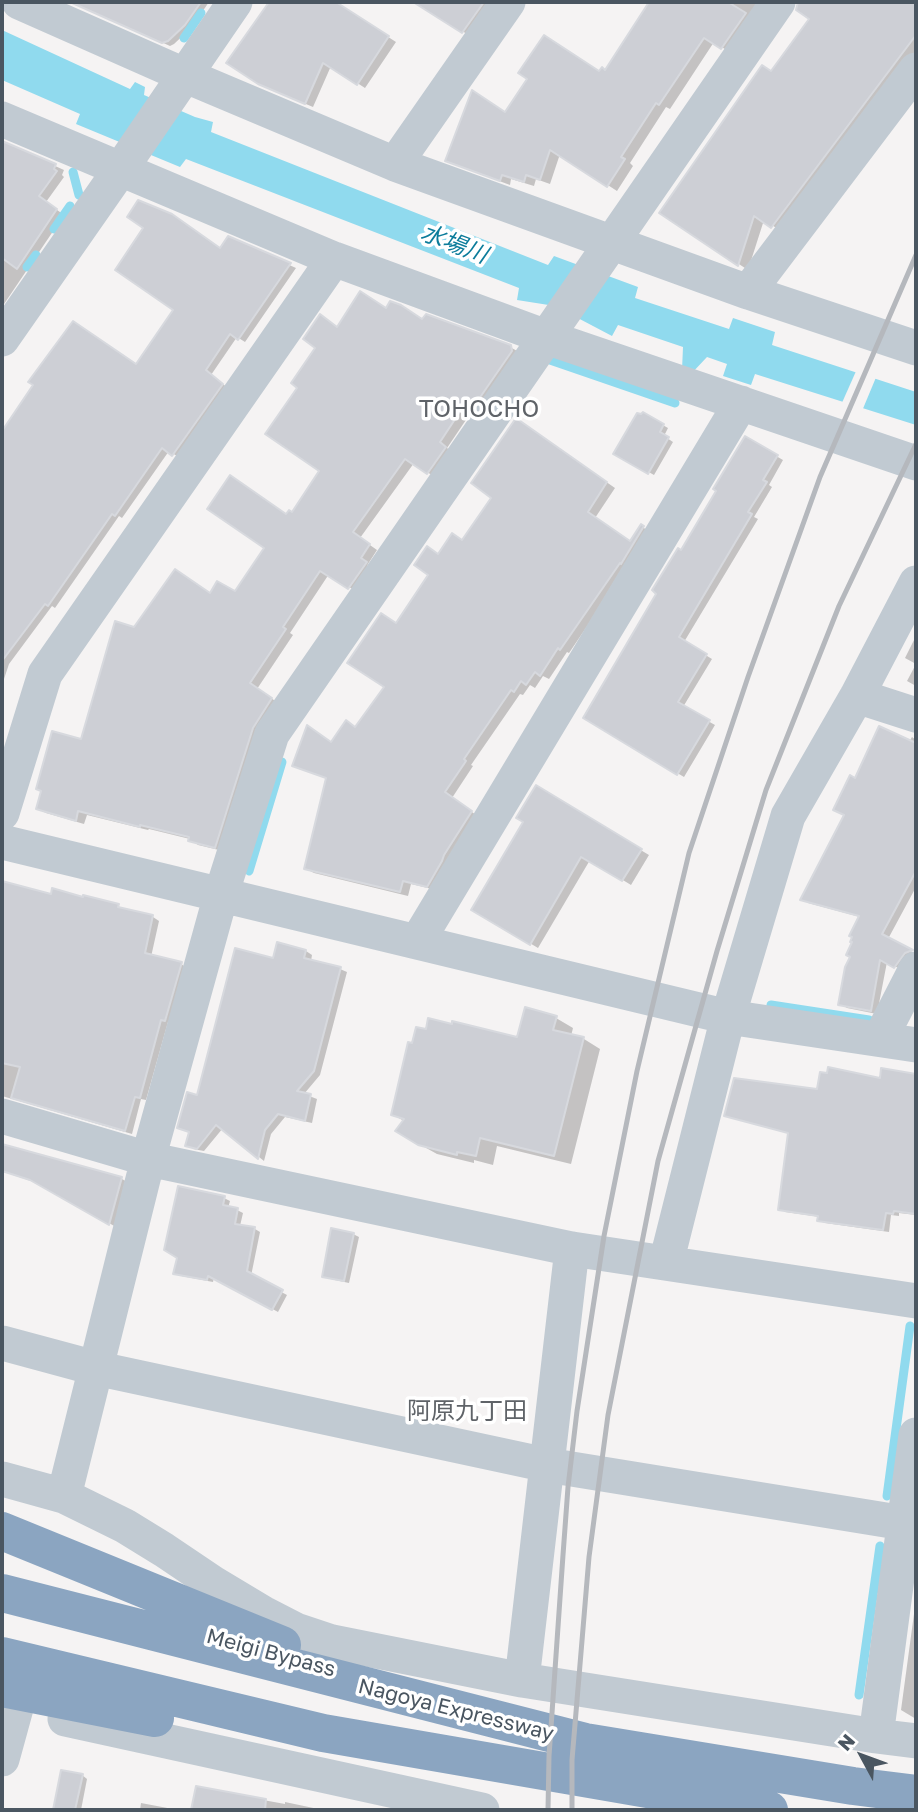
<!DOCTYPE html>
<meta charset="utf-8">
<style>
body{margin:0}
#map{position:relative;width:918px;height:1812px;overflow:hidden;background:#f5f3f3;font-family:"Golos Text",sans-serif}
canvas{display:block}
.frame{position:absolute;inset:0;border:4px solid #4a5661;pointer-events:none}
.north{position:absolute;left:827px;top:1721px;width:70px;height:70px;-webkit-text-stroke:5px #fff;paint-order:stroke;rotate:311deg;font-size:19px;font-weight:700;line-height:28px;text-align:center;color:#4a5661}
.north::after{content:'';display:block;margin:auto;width:24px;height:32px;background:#4a5661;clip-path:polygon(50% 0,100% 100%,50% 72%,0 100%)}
</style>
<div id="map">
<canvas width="918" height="1812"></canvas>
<div class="frame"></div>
<div class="north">N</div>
</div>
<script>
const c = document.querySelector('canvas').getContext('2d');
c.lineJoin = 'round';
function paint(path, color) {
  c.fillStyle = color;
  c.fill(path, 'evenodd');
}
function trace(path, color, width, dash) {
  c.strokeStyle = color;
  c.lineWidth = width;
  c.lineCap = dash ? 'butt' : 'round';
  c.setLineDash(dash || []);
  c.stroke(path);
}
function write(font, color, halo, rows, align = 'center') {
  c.font = font + ' "Golos Text","Noto Sans JP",sans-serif';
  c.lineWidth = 7;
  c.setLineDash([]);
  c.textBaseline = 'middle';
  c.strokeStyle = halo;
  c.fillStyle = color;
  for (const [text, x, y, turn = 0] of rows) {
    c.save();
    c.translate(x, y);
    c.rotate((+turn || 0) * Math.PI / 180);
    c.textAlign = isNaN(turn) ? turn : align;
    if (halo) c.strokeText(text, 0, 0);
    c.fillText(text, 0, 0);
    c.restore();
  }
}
paint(new Path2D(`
 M2,30L130,89L135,82L145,87L144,95L195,117L213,122L211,132L548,265L554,256L638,287L635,298L729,329L733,318L775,332L772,345L916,392V425L755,374L751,385L723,376L727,364L707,357L691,374L682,370L683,347L618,325L612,336L555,306L517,300L519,288L186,159L180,167L76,124L80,114L2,80Z`), '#90daee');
paint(new Path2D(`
 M857,369L877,375L862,411L841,405Z`), '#f5f3f3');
paint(new Path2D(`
 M73,2H209L191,28L174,44L170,46Z
 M271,2H334L396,42L365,88L331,66L313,107L268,88L229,62Z
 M417,2H494L470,36Z
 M651,2H767L731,53L714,42L670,109L666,107L630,163L633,166L617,191L560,154L550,184L536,179L534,186L511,179L510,185L456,165L447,160L506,114L605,72Z
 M800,2H916V52L781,231L764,220L748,270L661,213L772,72L812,19Z
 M2,142L64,170L62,175L64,177L46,202L64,215L2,307Z
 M229,238L296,268L245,342L237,337L211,375L228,388L180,458L169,451L122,518L119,516L55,608L52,606L9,664L2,685V434L35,385L137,366Z
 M387,310L510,347L519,352L482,412L474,408L447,448L453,453L436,478L414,463L360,538L377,550L368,564L357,592L329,574L290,633L293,635L257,689L280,704L223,851L198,845L190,839L149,829L148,830L87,815L84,824L46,813L38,809L83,741L135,629L211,594L235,593L287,516L292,514L321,471L338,328Z
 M643,414L668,428L664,436L673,442L654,475L615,453Z
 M524,425L615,488L595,518L631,543L642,527L651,532L569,653L567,652L549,679L543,676L535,688L530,685L523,695L520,694L471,765L473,766L452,798L479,817L436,890L411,884L408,896L314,873L306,869L327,779L294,765L356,728L386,687L402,629L439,556L463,541L494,497Z
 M745,438L783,460L769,485L772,487L754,517L758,519L684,642L712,659L683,707L715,725L684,777L585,718L718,490Z
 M916,636V686L907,681L916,664L905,658Z
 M912,737L916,740V887L888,939L916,954L902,970L887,962L877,1014L847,1008L840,1004L860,917L808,903L802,899L846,815L856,780L909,742Z
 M536,788L649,855L631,885L590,860L538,948L473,909L525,821Z
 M2,882L52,896L118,906L125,910L153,917L159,921L151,957L181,964L187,968L172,1023L168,1022L146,1100L141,1099L132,1134L2,1096Z
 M306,951L312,955L311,961L340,969L347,972L320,1075L304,1094L317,1099L312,1123L285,1117L271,1134L264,1161L223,1128L204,1151L193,1149L187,1145L190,1132L179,1127L198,1097L274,960Z
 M556,1018L573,1028L571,1036L584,1039L600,1049L571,1164L497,1146L493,1165L474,1160V1163L437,1154L419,1144L404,1121L393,1115Z
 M883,1070L916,1075V1215L899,1213V1216L891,1215L889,1232L825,1223L819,1220L820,1217L785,1212L780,1209L790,1133L731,1118L726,1115L819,1091L881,1080Z
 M4,1146L122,1179L129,1183L116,1227L40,1184L13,1175L6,1171V1169L2,1166Z
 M224,1198L230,1201L228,1208L237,1210L243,1213L240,1226L255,1229L260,1232L251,1276L287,1295L278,1312L214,1277L213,1282L181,1276L176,1273Z
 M353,1234L359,1237L349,1283L330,1279L324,1276Z
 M916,1599V1719L901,1710Z
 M82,1775L87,1779L81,1810H48V1808L55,1809Z
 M197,1788L285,1804V1802L323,1810H193Z
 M141,1803L178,1810H140Z`), '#0003');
trace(new Path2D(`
 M184,38L201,13
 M73,172L79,195
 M54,229L70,206
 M27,267L36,255
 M550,360L675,403
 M249,871L282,762
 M771,1005L869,1020
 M887,1496L910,1326
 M859,1695L880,1546`), '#90daee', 9);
const building = new Path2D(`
 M70,2H201L185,25L168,41L162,43Z
 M269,2H336L389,36L357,85L323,63L305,104L258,84L226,63Z
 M413,2H484L462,33Z
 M649,2H728L746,13L721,49L704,38L659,105L656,103L621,157L625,159L607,187L550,150L540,180L526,175L524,182L502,175L500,181L445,161L472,90L505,112L527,79L518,73L544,35L599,71L602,67L605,70Z
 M798,2H916V35L771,228L754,216L738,266L659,213L762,65L771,71L809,19L796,10Z
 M2,141L56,164L54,169L57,171L39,196L57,209L17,269L2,258Z
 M138,200L172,214L220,248L228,236L291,263L238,340L230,334L206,370L223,384L172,456L162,448L115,516L112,514L48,606L45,604L2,661V431L33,385L28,382L73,321L136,364L173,310L115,270L143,228L127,217Z
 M360,291L386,308L390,301L401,305L422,319L426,314L511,345L512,351L472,409L465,404L440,442L446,447L427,474L405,459L353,532L370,544L361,558L367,562L348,589L320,571L283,627L286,629L250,683L272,698L253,728L215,848L188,841L189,837L140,825V827L78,811L76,821L36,809L41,791L36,789L52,731L81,739L115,621L134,627L175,569L210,593L217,581L235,591L264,548L207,509L230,475L286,514L289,510L292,512L319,471L265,434L297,388L291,383L315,348L303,339L320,314L337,327Z
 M643,412L664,424L660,432L669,437L648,474L613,454L637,413L641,414Z
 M516,418L607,482L588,512L630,541L641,524L644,526L621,564L620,563L560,650L558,648L540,676L535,672L526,685L521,681L514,692L511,690L464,759L466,761L445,792L472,811L444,855L442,861L427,887L403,881L400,892L304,869L326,778L292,766L307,725L331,742L346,720L355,727L384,687L347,663L381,613L396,623L428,575L414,565L427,546L438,554L452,533L462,540L491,498L471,483Z
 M745,436L778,455L763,480L767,482L748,512L752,514L679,637L707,654L678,702L710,720L677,775L583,718L656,594L652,590L678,548L681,550L716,491L713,489Z
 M879,726L916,743V871L882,934L913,950L905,953L894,968L880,960L871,1011L838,1005L845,967L850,957L846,955L852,942H850L852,937L849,936L859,916L800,900L844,815L833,810L850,775L855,778Z
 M536,785L642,849L622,881L581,857L530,945L471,910L523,822L516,818Z
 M2,881L51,894L52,888L83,897V895L119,904L118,907L153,915L145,953L182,962L165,1021L161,1020L140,1098L135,1097L125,1131L11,1098L20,1067L2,1063Z
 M277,942L306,950L304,958L341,967L314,1071L297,1091L311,1094L305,1121L278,1114L265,1130L258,1159L216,1125L197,1149L185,1146L189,1132L177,1128L187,1092L197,1095L235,948L273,958Z
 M525,1007L557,1016L553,1030L584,1037L554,1156L480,1138L476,1156L457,1152V1155L418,1145L395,1131L404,1119L391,1115L408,1042L412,1043L416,1027L426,1029L428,1018L452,1024V1021L517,1037Z
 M828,1067L880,1078L881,1068L916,1074V1214L894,1211L893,1214L886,1213L883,1230L817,1221L818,1216L778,1210L788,1133L724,1116L734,1078L817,1089L820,1072L827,1073Z
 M2,1144L122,1177L109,1225L30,1180L2,1171Z
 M178,1186L225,1196L223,1205L238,1208L235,1224L255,1227L247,1271L283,1290L272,1310L208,1276L207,1280L173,1274L177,1258L164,1250Z
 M331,1228L354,1233L344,1281L322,1277Z
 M61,1770L83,1774L75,1810H53Z
 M196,1786L266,1799L265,1810H191Z`);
paint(building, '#cdcfd5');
trace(building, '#d7d9de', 2);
trace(new Path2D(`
 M19,2L184,75L395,164L748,292L916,348
 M2,119L334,259L546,337L916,463
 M395,164L508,2
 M748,292L916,70
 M2,339L120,170L235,2
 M857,696L916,715
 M2,813L45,674L334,259
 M2,842L728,1017L916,1045
 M417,942L741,403
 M880,1039L916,969
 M2,1116L148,1159L572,1249L916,1301
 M666,1263L728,1017L788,816L857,696L916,583
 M2,1343L95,1368L547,1465L916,1525
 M2,1479L64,1496L125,1526L164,1550L213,1583L263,1613L296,1630L332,1642L522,1680L876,1736L916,1741
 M64,1496L148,1159L221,895L272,734L778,2
 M522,1680L572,1249
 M65,1719L482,1810
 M876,1736L916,1435
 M2,1759L16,1708`), '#c1cad2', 35);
trace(new Path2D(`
 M2,1531L282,1645
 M2,1593L585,1742L853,1786L916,1794
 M2,1656L323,1733L769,1810
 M2,1688L155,1718`), '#8ba5c1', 38);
trace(new Path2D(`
 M548,1810L549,1756L563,1555L568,1487L577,1411L604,1236L637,1071L689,853L748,677L820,477L916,255
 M572,1810V1760L589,1557L608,1415L658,1161L717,951L766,790L839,606L916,444`), '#b5b8bd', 5);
write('21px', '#4a5661', '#fff', [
 ["Meigi Bypass",271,1653,15],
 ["Nagoya Expressway",456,1710,14]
]);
write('italic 23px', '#0c7c9b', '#fff', [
 ["水場川",454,244,21]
]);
write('24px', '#5f6368', '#fff', [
 ["TOHOCHO",479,409],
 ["阿原九丁田",467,1411]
]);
</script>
